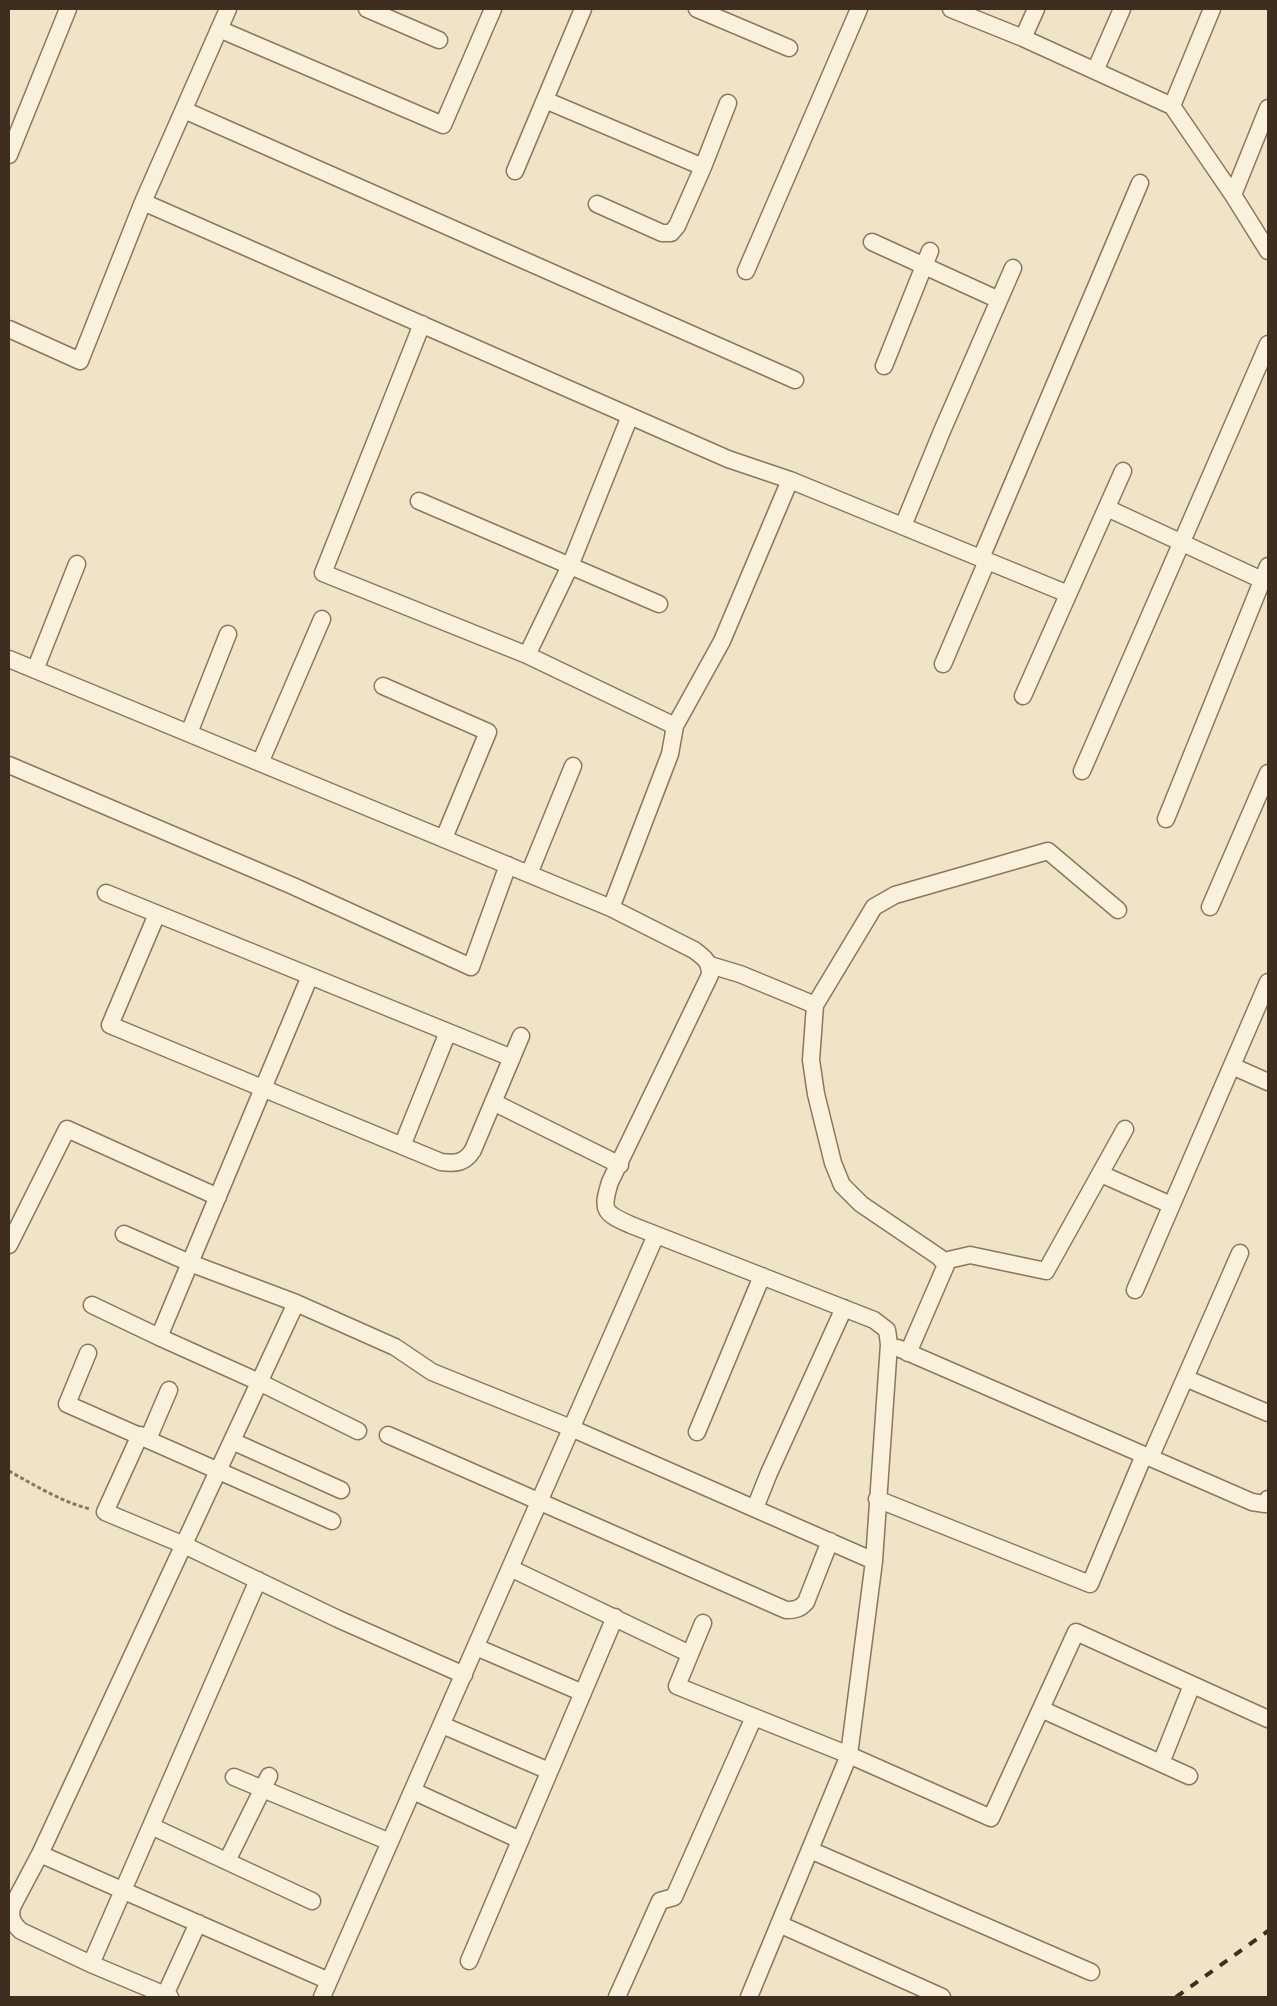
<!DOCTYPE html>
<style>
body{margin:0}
#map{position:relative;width:1277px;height:2006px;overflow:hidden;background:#f0e4c8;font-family:"Zilla Slab",serif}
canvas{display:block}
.frame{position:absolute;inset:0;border:10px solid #3d2e20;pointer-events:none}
</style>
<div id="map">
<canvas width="1277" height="2006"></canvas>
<div class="frame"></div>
</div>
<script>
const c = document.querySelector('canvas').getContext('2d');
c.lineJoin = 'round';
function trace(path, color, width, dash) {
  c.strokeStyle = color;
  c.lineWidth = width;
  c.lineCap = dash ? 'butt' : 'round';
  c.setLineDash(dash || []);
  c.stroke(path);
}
const minor = new Path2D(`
 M367,9L439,40
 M697,9L789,48
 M951,9L1023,38L1172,106L1233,195L1268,251
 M219,29L443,125L493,9
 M1023,38L1036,9
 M1095,71L1122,9
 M545,100L703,167
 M1172,106L1212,9
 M184,110L795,380
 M9,155L68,9
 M515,171L583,9
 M1233,195L1268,108
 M143,202L728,459L790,480L1068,594
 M597,204L662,233H671L677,226L703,167L728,103
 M872,242L999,300
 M746,271L859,9
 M422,324L323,573L527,655L675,726
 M9,329L80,361L143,202L228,9
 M884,366L930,251
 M419,501L659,604
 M1107,508L1262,580
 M903,526L942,431L1013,268
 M981,558L1140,183
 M527,655L570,566L630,416
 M9,659L611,908L694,950C705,958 710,962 710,975L610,1182C601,1211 604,1213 631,1225L874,1320L887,1330L889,1344L874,1561L849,1755L749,1997
 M943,664L987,561
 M35,670L77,564
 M383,686L488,732L444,838
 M1023,696L1123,471
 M189,733L228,634
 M260,763L322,619
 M9,765L293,886L471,967L508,865
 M1082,771L1268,344
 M1166,819L1268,566
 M529,874L573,766
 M106,893L512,1058
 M1210,907L1268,773
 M611,908L670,754L675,726L722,641L790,480
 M157,914L110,1025L441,1162C456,1164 465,1163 473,1150L521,1036
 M710,965L740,974L815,1005L811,1060L816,1094L833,1163L842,1185L861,1204L939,1257L946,1265L908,1353
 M815,1005L874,907L895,895L1048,851L1118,910
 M1232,1066L1268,1082
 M493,1102L620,1165
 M402,1146L448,1032
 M1101,1174L1171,1205
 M124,1234L190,1263L296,1303L395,1347L432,1372L571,1428L874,1561
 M9,1245L67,1129L218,1197
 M944,1261L970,1255L1046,1271L1125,1129
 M1135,1290L1268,982
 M92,1305L159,1337L259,1382L358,1431
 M159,1337L310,976
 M898,1348L1252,1502L1265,1504L1268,1499
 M88,1353L67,1404L332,1521
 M1185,1378L1268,1413
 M697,1432L762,1276
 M140,1435L105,1512L184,1545L338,1619L464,1675
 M388,1435L786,1610C795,1610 800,1609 806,1602L830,1541
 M148,1439L169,1390
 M232,1441L341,1490
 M1150,1458L1240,1253
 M877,1499L1090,1584L1144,1455
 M755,1508L769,1473L844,1308
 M510,1568L690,1654
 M703,1623L677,1686L849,1755L991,1818L1076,1632L1268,1719
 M476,1647L583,1693
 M1041,1709L1189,1776
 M442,1725L549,1771
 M1161,1763L1192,1685
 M234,1777L390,1842
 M413,1791L520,1840
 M151,1826L312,1901
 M810,1850L1091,1972
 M40,1854L329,1981
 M227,1861L269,1776
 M779,1924L942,1997
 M469,1961L615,1617
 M91,1964L258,1580
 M165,1995L198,1923
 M170,1997L91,1964L21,1931C12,1923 10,1918 12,1907L40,1854L296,1303
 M322,1997L656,1235
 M617,1997L660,1901L674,1897L754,1717`);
trace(minor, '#8d765c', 19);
trace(new Path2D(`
 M9,1471C34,1485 62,1502 90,1509`), '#8d765c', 3, [4, 2.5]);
trace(minor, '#faf1dc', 16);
trace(new Path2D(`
 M1176,1997L1268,1931`), '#3d2e20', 4, [9, 9]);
</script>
